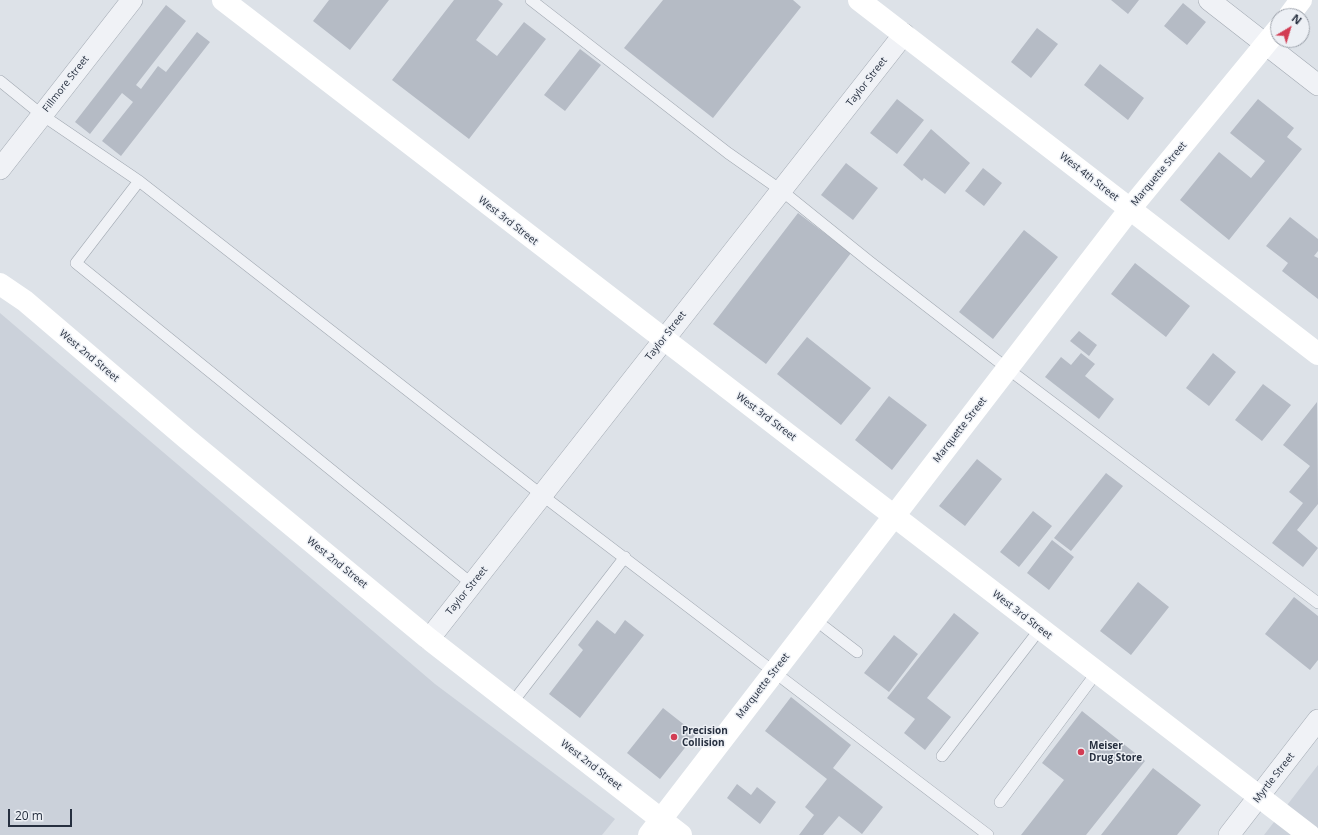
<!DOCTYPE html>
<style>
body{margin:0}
#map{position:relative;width:1318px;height:835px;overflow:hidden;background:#dde2e8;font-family:"Open Sans",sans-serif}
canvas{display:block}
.north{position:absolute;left:1270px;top:8px;width:40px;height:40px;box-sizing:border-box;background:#edf0f5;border:1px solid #9da3ac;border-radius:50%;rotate:38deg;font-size:11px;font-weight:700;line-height:16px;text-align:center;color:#262f3f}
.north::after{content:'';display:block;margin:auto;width:14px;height:18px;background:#d23d54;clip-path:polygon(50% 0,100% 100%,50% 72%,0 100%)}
.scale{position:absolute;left:8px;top:809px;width:64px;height:18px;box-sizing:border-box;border:2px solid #262f3f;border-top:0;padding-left:5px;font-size:12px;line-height:14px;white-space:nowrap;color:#262f3f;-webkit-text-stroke:3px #edf0f5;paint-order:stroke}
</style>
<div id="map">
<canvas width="1318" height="835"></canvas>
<div class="north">N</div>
<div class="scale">20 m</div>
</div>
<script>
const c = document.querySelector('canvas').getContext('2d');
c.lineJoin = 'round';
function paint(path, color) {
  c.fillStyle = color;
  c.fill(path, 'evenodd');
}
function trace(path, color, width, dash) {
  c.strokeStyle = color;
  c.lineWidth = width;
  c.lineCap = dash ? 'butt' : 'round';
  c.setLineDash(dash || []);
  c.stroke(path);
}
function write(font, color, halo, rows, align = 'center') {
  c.font = font + ' "Open Sans",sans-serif';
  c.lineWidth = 3;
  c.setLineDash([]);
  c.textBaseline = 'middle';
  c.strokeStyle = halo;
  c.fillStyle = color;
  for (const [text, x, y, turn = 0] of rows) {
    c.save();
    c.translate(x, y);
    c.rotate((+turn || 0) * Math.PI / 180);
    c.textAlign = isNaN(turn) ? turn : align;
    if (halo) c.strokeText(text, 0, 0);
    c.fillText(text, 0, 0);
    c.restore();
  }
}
paint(new Path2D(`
 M0,313L435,684L615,819L602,835H0Z
 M1318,765V835H1264Z`), '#cbd1da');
paint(new Path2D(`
 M329,0H389L350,50L313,21Z
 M454,0H498L503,4L476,40L497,56L524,22L546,39L469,139L392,80Z
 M663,0H793L801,7L713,118L624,48Z
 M1111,0H1139L1128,14Z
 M1183,3L1206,22L1187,45L1164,26Z
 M166,5L186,21L136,85L141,89L158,66L166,72L197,32L210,42L121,156L102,141L133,102L122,93L90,134L75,122Z
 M1037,28L1058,44L1031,78L1011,62Z
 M580,49L601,65L565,111L544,95Z
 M1100,64L1144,98L1128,120L1084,85Z
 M897,99L924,120L897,154L870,133Z
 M1258,99L1294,128L1287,137L1302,149L1229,240L1180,200L1219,152L1251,178L1265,161L1230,133Z
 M931,129L970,163L945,194L924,178L922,181L903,165Z
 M846,163L878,188L853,220L821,195Z
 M983,168L1002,183L984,206L965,191Z
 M798,213L851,253L766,364L713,324Z
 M1290,217L1318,239V251L1314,256L1318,258V299L1282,271L1288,263L1266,246Z
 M1024,230L1058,257L993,339L959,312Z
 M1135,263L1190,306L1166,337L1111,294Z
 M1079,331L1097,345L1089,356L1070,341Z
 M807,337L871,388L841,425L777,374Z
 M1081,353L1095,364L1085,376L1114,399L1099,419L1045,377L1061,357L1071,365Z
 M1213,353L1236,372L1209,406L1186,388Z
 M1263,384L1291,405L1262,441L1235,420Z
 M889,396L927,425L892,470L855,440Z
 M1317,402L1318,504L1297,530L1318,548L1303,567L1272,543L1303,503L1289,492L1310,466L1283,445Z
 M977,459L1002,479L965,526L939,506Z
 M1106,473L1123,486L1071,551L1054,538Z
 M1033,511L1052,526L1019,567L1000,552Z
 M1052,540L1074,557L1049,590L1027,573Z
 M1138,582L1169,607L1131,655L1100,631Z
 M1294,597L1318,616V660L1310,670L1265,634Z
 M954,613L979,633L927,698L951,717L925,750L904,733L915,719L887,698Z
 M597,620L615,634L625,620L644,635L580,718L549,694L583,650L578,645Z
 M894,635L918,654L889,692L864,673Z
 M791,697L851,745L833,768L883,807L862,834L839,816L823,835H799L814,815L805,807L827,779L765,731Z
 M663,708L696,734L660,779L627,753Z
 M1082,711L1145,761L1086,835H1021L1064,780L1042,763Z
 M1153,768L1201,805L1177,835H1101Z
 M737,784L751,795L757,787L776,802L760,824L727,798Z`), '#b5bbc5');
const lane = new Path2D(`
 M531,0L728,153L782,191L870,262L1008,369L1318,603
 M0,81L42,115L139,181L543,496L988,835
 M139,181L76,263L472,584
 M814,619L857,652
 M512,703L625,557
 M942,756L1040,629
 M1000,802L1097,672`);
const street = new Path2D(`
 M1209,0L1318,85
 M0,169L132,0
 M429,639C588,438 746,236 904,34
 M1229,835L1318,720`);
trace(lane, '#a2a9b2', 12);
trace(street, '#a2a9b2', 22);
trace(lane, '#f0f2f6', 11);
trace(street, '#f0f2f6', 21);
trace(new Path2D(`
 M223,0L1309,835
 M859,0L1318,354
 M1289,16L1301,0
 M0,284L25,301L187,439L429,639L681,835
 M649,835L1130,209L1278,29`), '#fff', 22);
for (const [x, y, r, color] of [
 [674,737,4,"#d23d54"],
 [1081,752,4,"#d23d54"]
]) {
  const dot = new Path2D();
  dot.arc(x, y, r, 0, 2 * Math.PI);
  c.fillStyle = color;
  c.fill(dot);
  trace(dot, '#edf0f5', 1.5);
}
write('10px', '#262f3f', '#edf0f5', [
 ["Taylor Street",867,82,-52],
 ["Fillmore Street",66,84,-52],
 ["Marquette Street",1159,174,-50],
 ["West 4th Street",1089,177,38],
 ["West 3rd Street",508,221,38],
 ["Taylor Street",666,336,-52],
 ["West 2nd Street",89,356,40],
 ["West 3rd Street",766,417,37],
 ["Marquette Street",960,430,-52],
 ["West 2nd Street",337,563,39],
 ["Taylor Street",467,591,-51],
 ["West 3rd Street",1022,615,38],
 ["Marquette Street",763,686,-52],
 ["West 2nd Street",591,765,38],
 ["Myrtle Street",1274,778,-52]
]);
write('bold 10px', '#262f3f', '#edf0f5', [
 ["Precision",682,731],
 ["Collision",682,743],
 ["Meiser",1089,746],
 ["Drug Store",1089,758]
], 'left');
</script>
